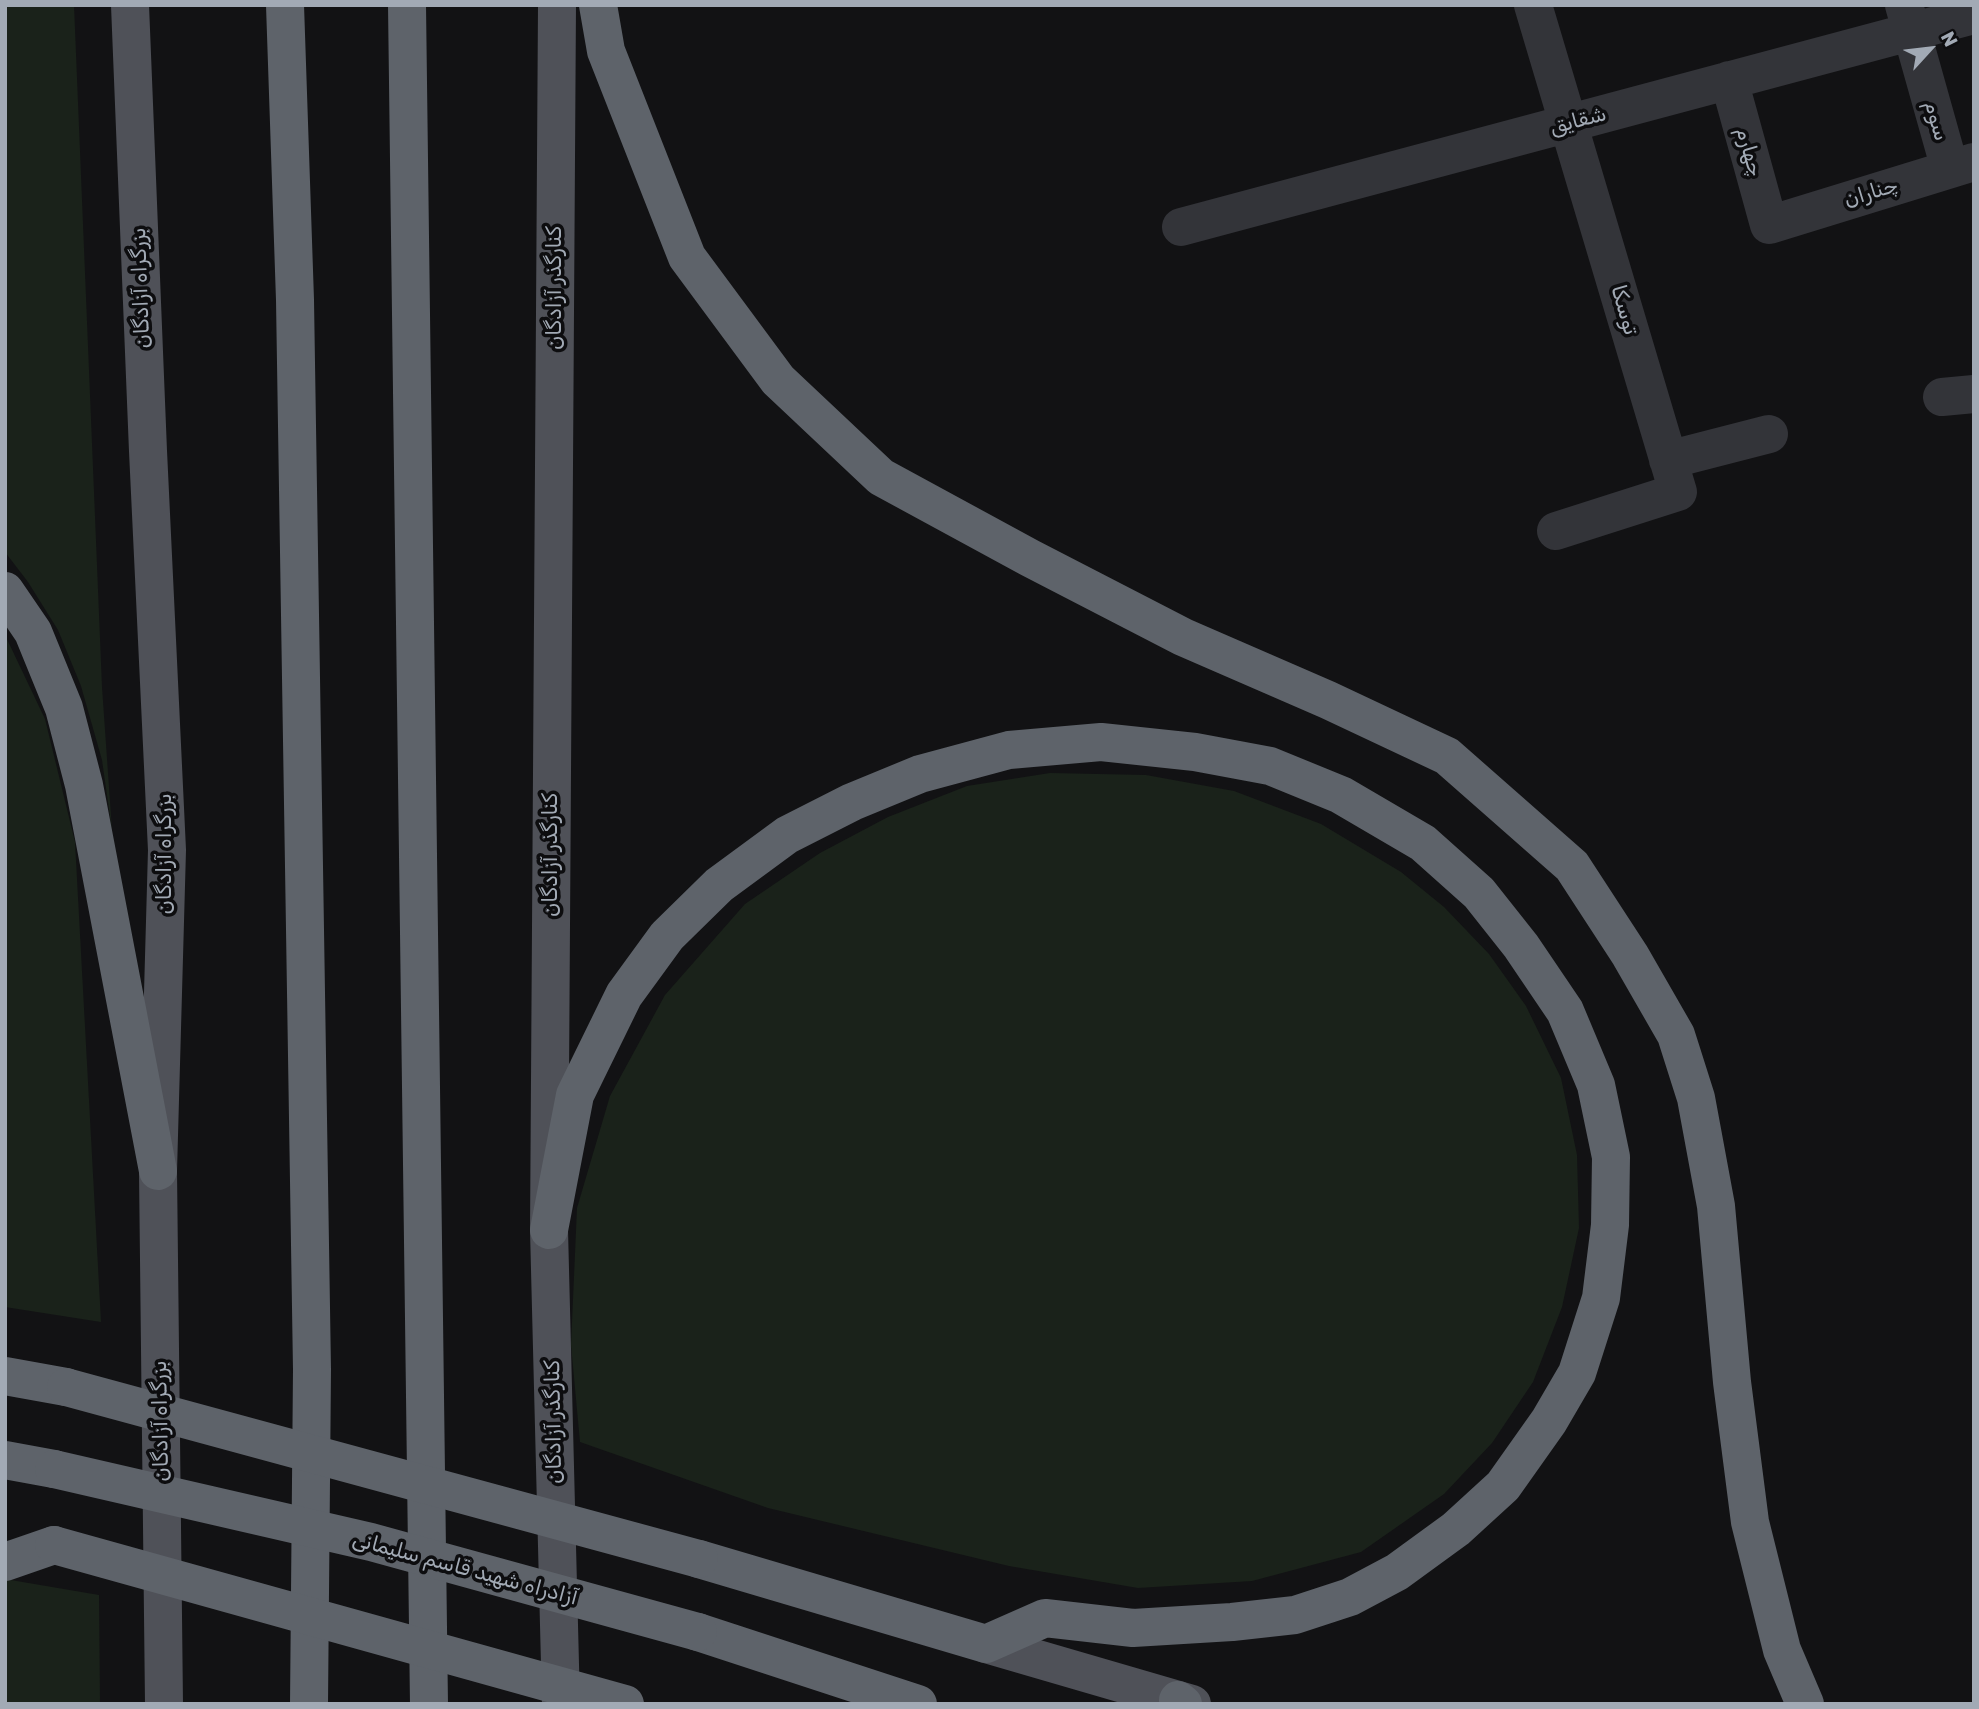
<!DOCTYPE html>
<meta charset="utf-8">
<style>
body{margin:0}
#map{position:relative;width:1979px;height:1709px;overflow:hidden;background:#121214;font-family:Rubik,sans-serif}
canvas{display:block}
.frame{position:absolute;inset:0;border:7px solid #a2aab5;pointer-events:none}
.north{position:absolute;left:1895px;top:14px;width:70px;height:70px;-webkit-text-stroke:5px #0d0d0f;paint-order:stroke;rotate:63deg;font-size:19px;font-weight:700;line-height:28px;text-align:center;color:#a2aab5}
.north::after{content:'';display:block;margin:auto;width:24px;height:32px;background:#a2aab5;clip-path:polygon(50% 0,100% 100%,50% 72%,0 100%)}
</style>
<div id="map">
<canvas width="1979" height="1709"></canvas>
<div class="frame"></div>
<div class="north">N</div>
</div>
<script>
const c = document.querySelector('canvas').getContext('2d');
c.lineJoin = 'round';
function paint(path, color) {
  c.fillStyle = color;
  c.fill(path, 'evenodd');
}
function trace(path, color, width, dash) {
  c.strokeStyle = color;
  c.lineWidth = width;
  c.lineCap = dash ? 'butt' : 'round';
  c.setLineDash(dash || []);
  c.stroke(path);
}
function write(font, color, halo, rows, align = 'center') {
  c.font = font + ' Rubik,Vazirmatn,sans-serif';
  c.lineWidth = 7;
  c.setLineDash([]);
  c.textBaseline = 'middle';
  c.strokeStyle = halo;
  c.fillStyle = color;
  for (const [text, x, y, turn = 0] of rows) {
    c.save();
    c.translate(x, y);
    c.rotate((+turn || 0) * Math.PI / 180);
    c.textAlign = isNaN(turn) ? turn : align;
    if (halo) c.strokeText(text, 0, 0);
    c.fillText(text, 0, 0);
    c.restore();
  }
}
paint(new Path2D(`
 M5,5H74L102,687L112,830L102,760L81,686L58,630L28,582L5,552Z
 M5,635L45,719L75,842L101,1322L5,1307Z
 M1050,773L1146,775L1234,791L1321,824L1401,872L1444,907L1489,954L1526,1006L1561,1078L1577,1155L1579,1228L1562,1307L1533,1382L1492,1443L1444,1494L1361,1552L1252,1581L1138,1588L1009,1566L768,1508L580,1442L571,1345L577,1208L610,1096L665,995L745,904L820,853L888,817L967,786Z
 M5,1579L99,1595L100,1704H5Z`), '#1a221a');
trace(new Path2D(`
 M1533,5L1678,492L1556,531
 M1904,5L1950,169
 M1729,80L1769,225L1974,162
 M1181,227L1974,15
 M1942,397L1974,394
 M1668,460L1769,434`), '#333439', 38);
trace(new Path2D(`
 M130,5L148,451L167,850L158,1171L164,1704
 M557,5L549,1230L561,1704
 M986,1644L1192,1704`), '#4f5158', 38);
trace(new Path2D(`
 M285,5L295,300L312,1369L309,1704
 M407,5L429,1704
 M598,5L606,51L687,257L778,380L881,477L1030,558L1183,637L1328,700L1447,756L1572,866L1630,955L1676,1035L1696,1098L1716,1206L1732,1382L1750,1522L1782,1650L1805,1704
 M5,591L33,632L64,708L84,785L158,1171
 M549,1230L575,1095L624,995L667,936L719,885L787,835L852,802L920,774L1009,750L1101,742L1195,752L1270,766L1341,795L1423,843L1479,893L1521,946L1565,1011L1596,1085L1611,1157L1610,1225L1601,1298L1577,1373L1549,1421L1503,1486L1456,1529L1397,1572L1350,1597L1295,1615L1232,1622L1133,1628L1045,1618L986,1644L699,1559
 M5,1376L66,1387
 M5,1460L54,1469
 M5,1562L54,1545
 M698,1632L918,1704
 M1178,1700L1183,1704`), '#5e636a', 38);
trace(new Path2D(`
 M66,1387L699,1559
 M54,1469L371,1542L698,1632
 M54,1545L625,1704`), '#5e636a', 38);
write('21px', '#a2aab5', '#0d0d0f', [
 ["شقایق",1578,121,-15],
 ["سوم",1936,121,74],
 ["چهارم",1749,152,74],
 ["چناران",1871,193,-17],
 ["بزرگراه آزادگان",141,288,-92],
 ["کنارگذر آزادگان",555,288,-90],
 ["توسکا",1624,310,74],
 ["بزرگراه آزادگان",165,854,-90],
 ["کنارگذر آزادگان",551,855,-90],
 ["بزرگراه آزادگان",161,1421,-91],
 ["کنارگذر آزادگان",554,1422,-91],
 ["آزادراه شهید قاسم سلیمانی",465,1569,15]
]);
</script>
